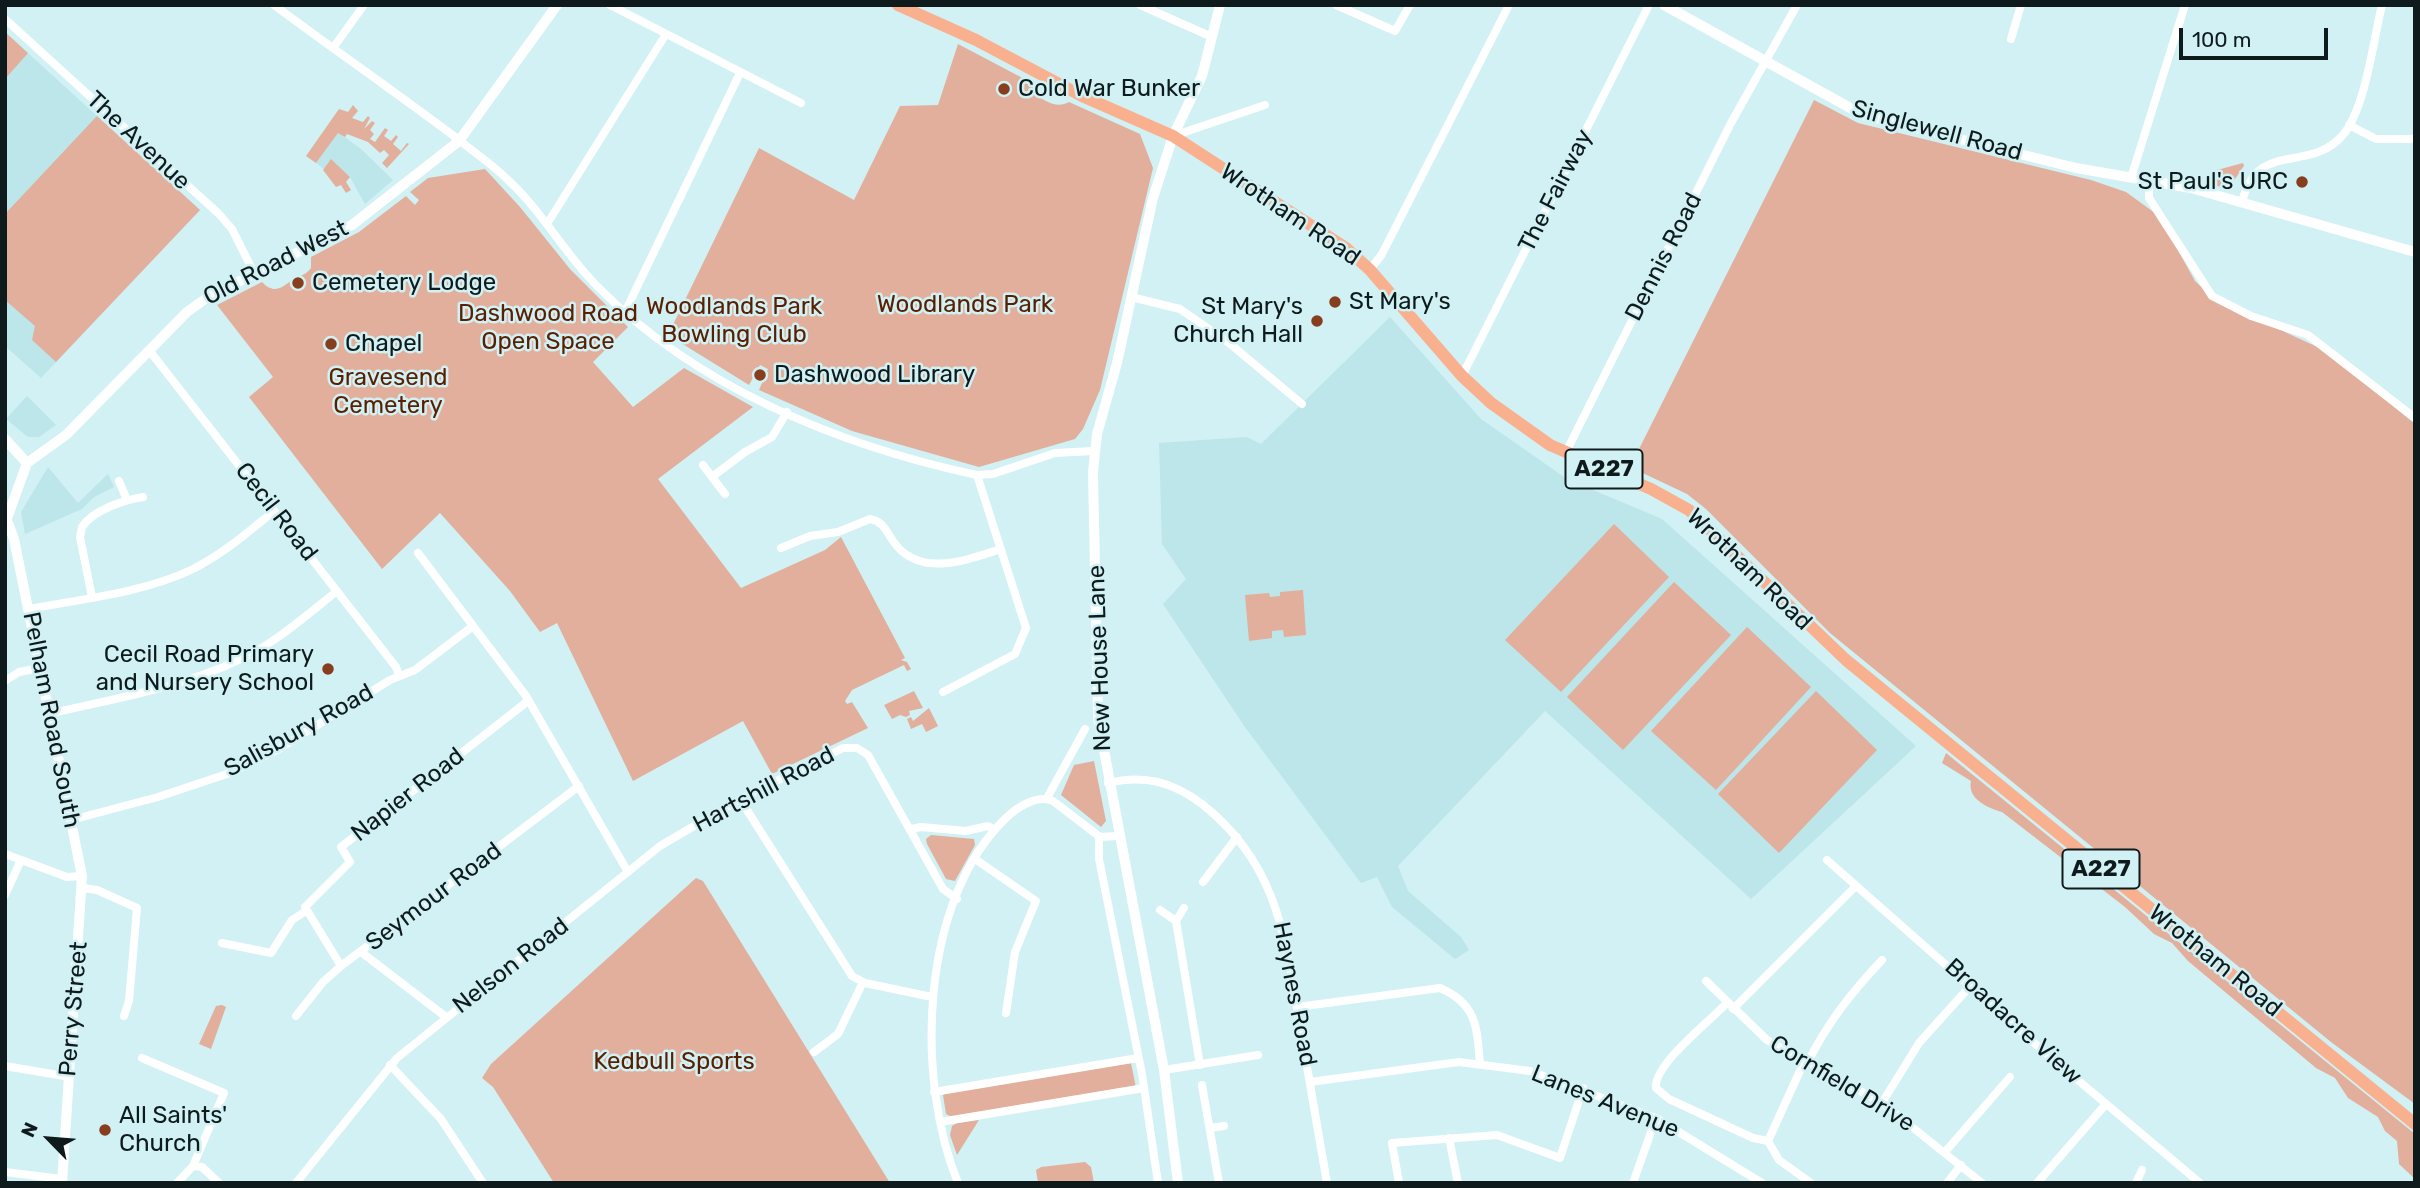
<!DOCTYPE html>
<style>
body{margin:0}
#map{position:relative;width:2420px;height:1188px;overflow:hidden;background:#d1f1f4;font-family:Rubik,sans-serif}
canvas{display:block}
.frame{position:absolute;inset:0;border:7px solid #0e1a1b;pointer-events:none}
.north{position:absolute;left:14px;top:1104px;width:70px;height:70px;-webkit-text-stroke:5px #d1f1f4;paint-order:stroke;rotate:295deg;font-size:19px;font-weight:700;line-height:28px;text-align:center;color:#0e1a1b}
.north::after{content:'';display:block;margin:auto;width:24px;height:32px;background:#0e1a1b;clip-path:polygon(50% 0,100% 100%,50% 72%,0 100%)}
.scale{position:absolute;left:2179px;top:28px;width:149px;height:32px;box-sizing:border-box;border:4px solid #0e1a1b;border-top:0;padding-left:9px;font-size:21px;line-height:24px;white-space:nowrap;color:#0e1a1b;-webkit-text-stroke:5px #d1f1f4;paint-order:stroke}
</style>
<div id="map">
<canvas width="2420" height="1188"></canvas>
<div class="frame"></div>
<div class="north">N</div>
<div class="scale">100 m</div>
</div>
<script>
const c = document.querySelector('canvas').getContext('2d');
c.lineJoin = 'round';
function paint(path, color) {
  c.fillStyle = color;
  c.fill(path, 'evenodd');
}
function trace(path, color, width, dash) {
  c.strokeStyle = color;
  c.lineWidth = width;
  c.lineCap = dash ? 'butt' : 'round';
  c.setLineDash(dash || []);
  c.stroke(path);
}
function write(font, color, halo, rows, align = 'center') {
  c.font = font + ' Rubik,sans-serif';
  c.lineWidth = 5;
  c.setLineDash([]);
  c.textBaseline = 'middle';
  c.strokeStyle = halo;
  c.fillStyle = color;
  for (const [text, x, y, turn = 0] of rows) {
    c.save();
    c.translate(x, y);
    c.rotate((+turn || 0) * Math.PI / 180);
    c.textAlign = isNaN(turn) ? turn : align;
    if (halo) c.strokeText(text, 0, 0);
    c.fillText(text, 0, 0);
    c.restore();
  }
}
paint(new Path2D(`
 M5,32L200,210L41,378L5,346Z
 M338,132L361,149L393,180L365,204L350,177L332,160L324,169L316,163Z
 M1390,317L1481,419L1567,479L1662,519L1916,746L1751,899L1545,711L1398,866L1408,891L1461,937L1469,950L1455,959L1392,907L1377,877L1361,883L1245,727L1163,604L1186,579L1162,544L1159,443L1247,437L1261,444Z
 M27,396L56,425L39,437H28L6,419Z
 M48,467L78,503L108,474L114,487L94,497L82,509L25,534L21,512Z`), '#bce6ea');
paint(new Path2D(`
 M5,32L28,53L5,79Z
 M958,44L1032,83L1034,93C1044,101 1057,109 1069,102L1140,134L1153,168L1100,390L1083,429L1075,439L979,467L852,431L759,390L768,369L760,365L749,385L668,335L759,148L854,200L900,106L938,105Z
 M1814,100L1858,123L2091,180L2126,192L2159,216L2195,281L2215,300L2324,350L2415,424V1104L2331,1042L1830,633L1706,509L1687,494L1630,467Z
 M353,105L358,111L352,118L363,122L368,116L370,118L364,129L372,121L375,123L370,130L374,134L370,139L375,142L385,128L388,130L384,136L391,141L396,135L398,137L393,144L401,151L407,143L409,144L387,168L382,163L389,155L384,150L380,153L368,142L347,134L345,137L338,133L316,163L306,156L339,109L348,112Z
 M97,116L200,210L56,362L32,340L35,326L5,300V214Z
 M331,159L350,177L346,182L351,190L346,193L341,185L336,187L323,170Z
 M2243,163L2244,166C2233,181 2232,190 2211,185L2217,177V170Z
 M485,169L520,207L570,269L628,327L593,362L633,407L684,368L753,407L658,479L741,588L825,550L841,537L905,658L901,660L907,662L911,669L907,671L904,665L852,690L845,701L847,704L852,702L868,728L772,774L743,721L633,781L557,623L540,632L510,591L440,513L382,569L249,397L273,377L217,305L262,282C277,298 286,282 296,278C301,275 306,275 311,268V257L359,232L406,196L415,205L419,200L410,192L428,178Z
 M1614,524L1669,577L1561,692L1505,640Z
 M1674,582L1731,635L1623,750L1567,697Z
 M1303,590L1306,635L1284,637L1283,630L1272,631V638L1249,641L1245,595L1269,593L1270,597L1280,596V592Z
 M1747,627L1811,687L1716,790L1651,731Z
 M914,691L923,708L909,711L910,715L906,717L900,715L892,719L884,705Z
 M1816,691L1877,750L1779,853L1718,794Z
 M929,708L938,726L926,732L922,724L911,729L907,719L911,717L913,721Z
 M1946,753L2415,1134V1179L2399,1164L2397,1141L2385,1131L2378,1117L2348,1098L2335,1078L2316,1068L2188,961L2172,943L2154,934L2125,907L2002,812C1988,808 1967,799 1971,781L1942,763Z
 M1094,761L1106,821L1101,827L1061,795L1074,765Z
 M931,835L974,839L975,845L955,881L946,879L927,844L926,839Z
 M696,878L703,881L890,1183H554L493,1087L482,1078L491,1064Z
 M222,1005L226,1007L211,1049L199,1044L216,1006Z
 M1131,1063L1136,1088L952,1117L946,1114L943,1095L946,1092Z
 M979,1120L957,1155L950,1135L952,1126L957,1123Z
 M1085,1162L1091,1167L1094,1183H1038L1036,1170L1041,1167Z`), '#e1af9b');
trace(new Path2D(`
 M274,5C336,51 398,94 459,140C475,153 493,165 508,180C542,211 564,253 597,286C696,387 840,446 977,475L993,474L1055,453L1093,451
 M610,5L801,103
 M1140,5L1212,37
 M1336,5L1395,31L1410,5
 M5,19L219,214L232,229L255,275
 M2011,39L2021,5
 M333,48L364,5
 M2349,125L2376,139H2415
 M1173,136L1265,105
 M2131,178L2185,5
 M2149,181V198L2212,296L2251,316L2308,335L2415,418
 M2242,202C2258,138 2308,175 2343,135C2366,107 2373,41 2382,5
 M547,224L666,34
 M1370,270L1382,254L1509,5
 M1131,297L1180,309L1229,343L1302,404
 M625,312L740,73
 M149,350L396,667L399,676
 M1462,376L1649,5
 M1566,452L1731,123L1797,5
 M703,465L712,477L745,452L772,437L787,412
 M712,477L725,494
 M119,481L127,500
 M781,548L810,536L838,532L870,519C883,521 886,531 893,541C919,579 966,560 1001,549
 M418,553L526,696L628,872
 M92,597L80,537L82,527C93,510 124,500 143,497
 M29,609C81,599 142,593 191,570C222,555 248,532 274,511
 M5,681L19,672L40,668
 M943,692L1015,654L1026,628L977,475
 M49,714C120,697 195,686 260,649C287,633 312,611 337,591
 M1108,783C1144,774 1173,782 1202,804C1278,864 1285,937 1300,1026C1309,1078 1318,1130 1327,1183
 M1047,798L1085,729
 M740,799L852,976L865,983L932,997
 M71,820L158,797L233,772L277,750L390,680L415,670L473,626
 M911,829L921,827L966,831L988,826L994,829
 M1099,836V859L1142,1074L1158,1183
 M5,854L67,877L82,876
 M975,859L1036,901L1015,952L1006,1013
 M1827,860L2041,1049L2200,1183
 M1203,882L1237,837
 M83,888L97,890L137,908L129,1001L124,1016
 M5,895L21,860
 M1160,910L1176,921L1200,1065
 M1176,921L1184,908
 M222,943L271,953L292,920L306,911
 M361,952L446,1017
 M341,966L305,907L350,862L341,847L528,701
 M1706,981L1767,1040L1882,1103L1982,1183
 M1727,1003C1711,1020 1653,1065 1656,1088L1669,1099L1753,1138L1768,1141
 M1297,1007L1440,988C1477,1004 1477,1027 1480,1064
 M1733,1009L1856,886
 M296,1016L323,982L341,966L579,786
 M814,1052L838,1034L863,982
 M142,1058L224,1093L193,1166L177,1183
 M1807,1064C1827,1023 1852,992 1882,960
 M390,1065L441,1119L483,1183
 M5,1066L70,1077
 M1164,1070L1258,1055
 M1310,1082L1459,1062L1530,1071L1656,1118L1762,1183
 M1202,1085L1219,1183
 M934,1092L1138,1058
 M1882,1103L1919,1043L1972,984
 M940,1122L1144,1088
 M1210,1128L1224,1126
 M1449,1138L1458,1183
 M1768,1141L1804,1062
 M1768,1141L1779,1160L1811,1183
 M1945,1152L2010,1077
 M193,1166L202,1167L219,1183
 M5,1172L62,1179
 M296,1183L397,1058L660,846L740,799L843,748H857L868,755L943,889L957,899
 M958,1183C915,1078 920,900 1006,818C1017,807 1038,794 1053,801L1100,837L1118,836
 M1399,1183L1392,1143L1497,1135L1560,1158L1583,1088
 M1633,1183L1656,1118
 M1947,1183L1961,1165
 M2037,1183L2106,1104
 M2136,1183L2142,1170`), '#fff', 8);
trace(new Path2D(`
 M1664,5L1863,115L2076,168L2191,188L2415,252
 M5,439L27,463
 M8,523L14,539L82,876L62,1183
 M5,524L27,463L66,435L187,312L208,297L352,225L459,141L557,5
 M1178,1183L1164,1070L1098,718L1093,472L1097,434L1117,363L1153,198L1173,136L1202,76L1220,5`), '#fff', 10);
trace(new Path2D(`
 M898,5L976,40L1082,96L1173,136L1346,248L1370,270L1462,376L1491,403L1550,445L1651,489L1689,510L1846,660L2415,1124`), '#f9b08f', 12);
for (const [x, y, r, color] of [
 [1004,89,7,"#863e1e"],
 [2302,182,7,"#863e1e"],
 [298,283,7,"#863e1e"],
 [1335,302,7,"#863e1e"],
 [1317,321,7,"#863e1e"],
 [331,344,7,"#863e1e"],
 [760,375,7,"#863e1e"],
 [328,669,7,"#863e1e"],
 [105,1130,7,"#863e1e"]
]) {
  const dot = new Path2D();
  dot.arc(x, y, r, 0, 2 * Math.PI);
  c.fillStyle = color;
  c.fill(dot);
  trace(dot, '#d1f1f4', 2.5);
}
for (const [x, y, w] of [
 [1604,469,77],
 [2101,869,77]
]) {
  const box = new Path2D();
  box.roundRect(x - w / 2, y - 19.5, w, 39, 5);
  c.fillStyle = '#d1f1f4';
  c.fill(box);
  trace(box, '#0e1a1b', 2);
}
write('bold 23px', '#0e1a1b', null, [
 ["A227",1604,469],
 ["A227",2101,869]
]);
write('24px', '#0e1a1b', '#d1f1f4', [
 ["Cold War Bunker",1018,89],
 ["St Paul's URC",2288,182,"right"],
 ["Cemetery Lodge",312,283],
 ["St Mary's",1349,302],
 ["St Mary's",1303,307,"right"],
 ["Church Hall",1303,335,"right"],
 ["Chapel",345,344],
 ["Dashwood Library",774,375],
 ["Cecil Road Primary",314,655,"right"],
 ["and Nursery School",314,683,"right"],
 ["All Saints'",119,1116],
 ["Church",119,1144]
], 'left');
write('24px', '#0e1a1b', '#d1f1f4', [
 ["Singlewell Road",1937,131,15],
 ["The Avenue",138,141,43],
 ["The Fairway",1556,191,-63],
 ["Wrotham Road",1290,215,34],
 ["Dennis Road",1664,257,-63],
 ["Old Road West",276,263,-27],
 ["Cecil Road",276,512,52],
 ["Wrotham Road",1749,570,44],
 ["New House Lane",1100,658,-92],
 ["Pelham Road South",51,720,79],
 ["Salisbury Road",299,731,-29],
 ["Hartshill Road",764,790,-28],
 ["Napier Road",408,795,-38],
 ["Seymour Road",434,897,-37],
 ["Wrotham Road",2215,961,39],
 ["Nelson Road",511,966,-38],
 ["Haynes Road",1294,994,79],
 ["Perry Street",74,1009,-85],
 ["Broadacre View",2013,1022,42],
 ["Cornfield Drive",1842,1084,31],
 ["Lanes Avenue",1605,1102,22]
]);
write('24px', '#5a1e00', '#d1f1f4', [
 ["Woodlands Park",965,305],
 ["Woodlands Park",734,307],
 ["Bowling Club",734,335],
 ["Dashwood Road",548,314],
 ["Open Space",548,342],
 ["Gravesend",388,378],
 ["Cemetery",388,406],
 ["Kedbull Sports",674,1062]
]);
</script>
